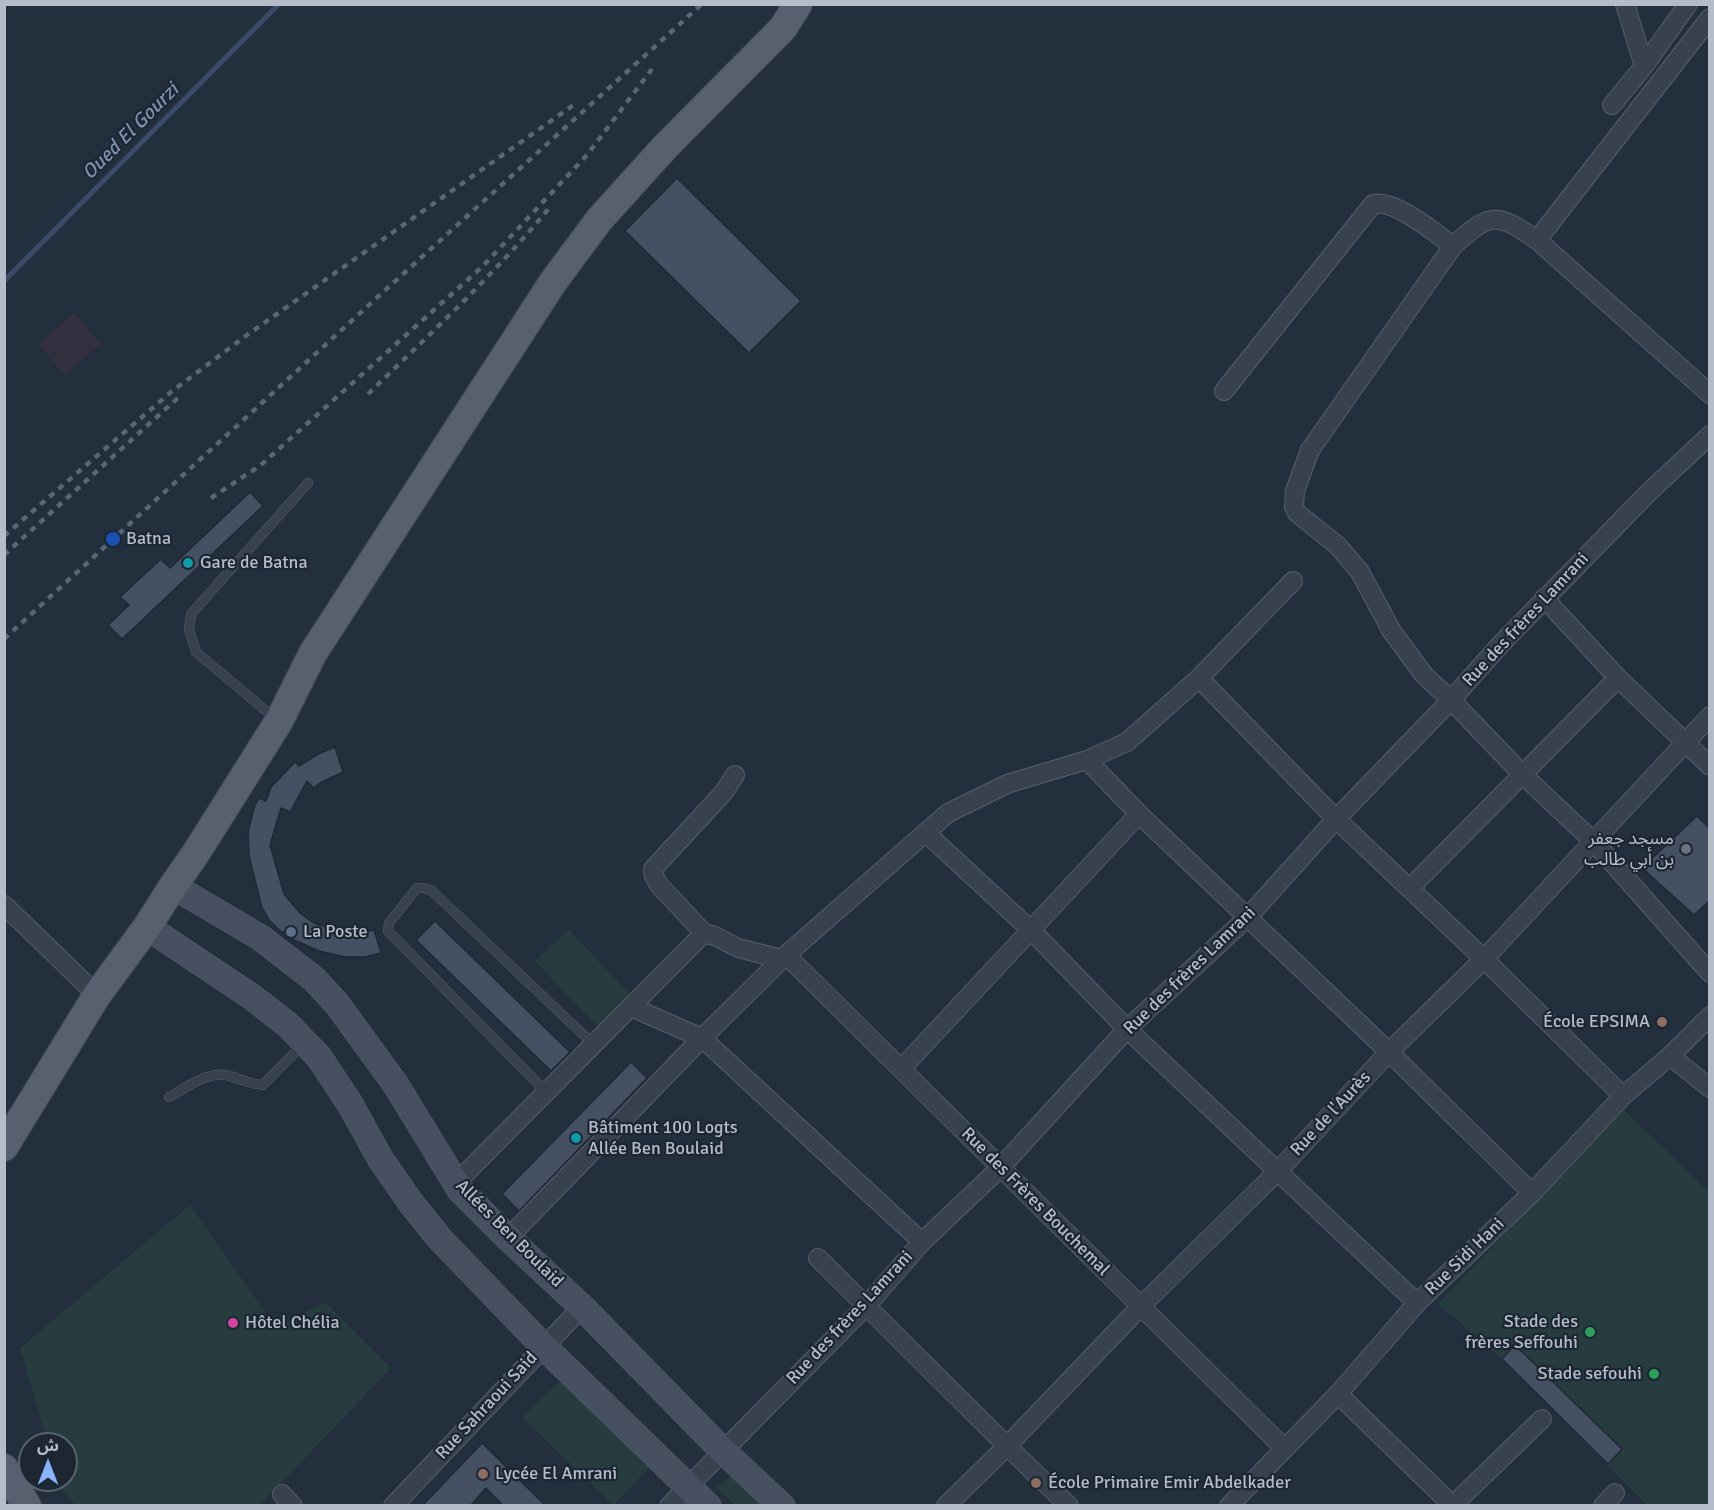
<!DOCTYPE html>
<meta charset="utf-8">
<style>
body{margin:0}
#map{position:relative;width:1714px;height:1510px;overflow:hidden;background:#242f3e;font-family:Signika,"Noto Sans Arabic",sans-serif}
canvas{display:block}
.frame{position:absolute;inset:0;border:6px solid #b4bcc9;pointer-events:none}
.north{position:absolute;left:18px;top:1432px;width:60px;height:60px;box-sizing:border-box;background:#1d2633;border:2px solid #59626f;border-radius:50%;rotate:0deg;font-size:16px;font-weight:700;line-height:24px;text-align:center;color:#b4bcc9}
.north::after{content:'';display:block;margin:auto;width:21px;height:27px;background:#8ab4f8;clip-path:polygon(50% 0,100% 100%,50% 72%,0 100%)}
</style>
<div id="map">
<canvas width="1714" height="1510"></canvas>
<div class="frame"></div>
<div class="north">ش</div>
</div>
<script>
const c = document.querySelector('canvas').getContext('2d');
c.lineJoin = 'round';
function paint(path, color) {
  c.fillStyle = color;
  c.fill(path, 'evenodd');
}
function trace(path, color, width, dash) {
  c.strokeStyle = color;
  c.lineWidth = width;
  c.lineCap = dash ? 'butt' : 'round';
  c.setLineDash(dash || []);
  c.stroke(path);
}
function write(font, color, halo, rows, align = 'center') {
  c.font = font + ' Signika,"Noto Sans Arabic",sans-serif';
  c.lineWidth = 4.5;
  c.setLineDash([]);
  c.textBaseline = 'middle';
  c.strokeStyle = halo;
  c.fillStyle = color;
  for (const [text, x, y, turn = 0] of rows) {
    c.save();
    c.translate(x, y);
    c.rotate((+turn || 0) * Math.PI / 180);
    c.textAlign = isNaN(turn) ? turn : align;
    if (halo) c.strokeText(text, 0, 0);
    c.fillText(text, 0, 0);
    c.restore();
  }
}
paint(new Path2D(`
 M74,313L101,344L65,375L38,345Z`), '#32303f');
paint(new Path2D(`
 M568,929L631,995L598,1027L535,961Z
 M1624,1110L1709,1192V1505H1647L1502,1359L1438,1304Z
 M190,1205L274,1325L326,1303L391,1368L260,1505H75L61,1489L58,1480H66V1444H48L20,1348Z
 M561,1380L649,1468L614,1505L522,1418Z
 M734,1473L771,1505H735L716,1488Z`), '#263c3f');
trace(new Path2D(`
 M4,281L279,4`), '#394c67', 5);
const building = new Path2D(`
 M677,178L801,301L749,353L625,231Z
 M250,492L263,506L122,639L108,625L129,605L120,597L161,559L170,568Z
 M335,747L343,772L320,783L313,788L307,781L290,812L281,808L270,845L284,894L301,914L314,923L341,932L358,933L374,930L381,953L365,957H345L319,951L292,939L278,929L269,920L262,908L249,856L248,832L255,805L259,798L266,801L271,787L295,762L299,766L318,754Z
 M1697,816L1710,829V900L1694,915L1642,868Z
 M435,921L570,1052L551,1071L416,940Z
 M631,1062L647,1078L519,1211L502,1194Z
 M1515,1345L1622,1449L1608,1464L1502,1359Z
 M482,1443L546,1506H504L486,1488L470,1506H422Z`);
paint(building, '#455162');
trace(building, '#1f2835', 1.5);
const lane = new Path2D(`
 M277,720L196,652L189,630L191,614L308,483
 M546,1092L388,931L389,923L417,888H424L432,891L593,1044
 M169,1097C184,1089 208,1071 226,1075C239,1078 249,1084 263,1085L303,1044`);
const street = new Path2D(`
 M1625,4L1644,66
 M1612,105L1644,66L1688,4
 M1537,240L1710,18
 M1224,391L1373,204C1395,199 1435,233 1453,246
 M1710,394L1537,240C1496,212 1491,212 1453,246L1310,450L1295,491L1294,507L1297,513L1338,546L1360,572L1391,630L1424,675L1451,700L1523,775L1594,842L1710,973
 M1544,598L1618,678L1710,766
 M1199,678L1336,819L1484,959L1623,1096
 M1087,760L1139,814L1389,1052L1532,1193
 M926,833L1032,931L1127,1029L1417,1303
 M1410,888L1618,678
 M4,905L97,995
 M704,933L715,936L738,948L774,957
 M786,955L1284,1448
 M631,1007L702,1038L922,1242
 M1670,1056L1710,1088
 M901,1069L1139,814
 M456,1183L704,933L659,885L654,876L653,869L724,792L735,775
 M508,1238L702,1038L786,955L948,813L1007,784L1087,760L1127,742L1199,678L1293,581
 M818,1258L1007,1446L1069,1506
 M1338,1394L1453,1506
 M282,1494L293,1506
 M393,1506L582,1307
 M669,1506L867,1305L922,1242L1001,1167L1127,1029L1248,917L1336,819L1451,700L1500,645L1648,493L1710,435
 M946,1506L1007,1446L1140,1307L1278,1171L1389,1052L1484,959L1710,716
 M1229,1506L1338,1394L1417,1303L1532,1193L1623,1096L1670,1056L1710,1016
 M1452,1506L1542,1419
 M1603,1506L1615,1493`);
const secondary = new Path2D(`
 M173,886L261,938L314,979L337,1004L396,1085L460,1190L508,1238L582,1307L722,1450L782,1506
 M147,927L252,997L288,1025L319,1057L350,1104L381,1160L411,1203L439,1238L543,1346L708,1506`);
const primary = new Path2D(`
 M4,1147L97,995L147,927L173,886L196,853L279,721L313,653L553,282L599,220L665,147L783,28L798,4
 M4,1468L27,1506`);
trace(lane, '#565f6c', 10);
trace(street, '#565f6c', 20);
trace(secondary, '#565f6c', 27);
trace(primary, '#414a57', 30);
trace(lane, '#38414e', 9);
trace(street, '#38414e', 18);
trace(secondary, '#465061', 26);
trace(primary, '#56606e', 28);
trace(new Path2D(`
 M368,394C431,333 495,274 550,207
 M211,498L261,465L483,266L587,155L652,69
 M4,536L171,392L247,335L575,104
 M4,555L180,396
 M4,639L382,293L702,4`), '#5a6575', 4.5, [6, 6]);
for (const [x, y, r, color] of [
 [113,539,8,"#1a4fb4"],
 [188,563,6,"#0f9aa8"],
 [1686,849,6,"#6b7280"],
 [291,932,6,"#5c6f8a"],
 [1662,1022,6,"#8d6e63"],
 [576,1138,6,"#0f9aa8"],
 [233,1323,6,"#d1479c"],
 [1590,1332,6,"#2e9e5b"],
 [1654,1374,6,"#2e9e5b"],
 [483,1474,6,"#8d6e63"],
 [1036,1483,6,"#8d6e63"]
]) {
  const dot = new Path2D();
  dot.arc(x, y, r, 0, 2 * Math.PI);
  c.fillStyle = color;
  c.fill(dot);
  trace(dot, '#1d2633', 2);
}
write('18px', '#b4bcc9', '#1d2633', [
 ["Batna",126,539],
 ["Gare de Batna",200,563],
 ["مسجد جعفر",1674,839,"right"],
 ["بن أبي طالب",1674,860,"right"],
 ["La Poste",303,932],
 ["École EPSIMA",1650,1022,"right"],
 ["Bâtiment 100 Logts",588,1128],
 ["Allée Ben Boulaid",588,1149],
 ["Stade des",1578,1322,"right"],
 ["frères Seffouhi",1578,1343,"right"],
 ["Hôtel Chélia",245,1323],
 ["Stade sefouhi",1642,1374,"right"],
 ["Lycée El Amrani",495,1474],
 ["École Primaire Emir Abdelkader",1048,1483]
], 'left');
write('18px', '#b4bcc9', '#1d2633', [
 ["Rue des frères Lamrani",1526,620,-47],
 ["Rue des frères Lamrani",1190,971,-44],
 ["Rue de l'Aurès",1331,1114,-47],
 ["Rue des Frères Bouchemal",1035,1202,45],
 ["Allées Ben Boulaid",509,1234,45],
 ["Rue Sidi Hani",1465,1257,-44],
 ["Rue des frères Lamrani",850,1318,-47],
 ["Rue Sahraoui Said",487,1406,-47]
]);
write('italic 20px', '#7c92b1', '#1d2633', [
 ["Oued El Gourzi",131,132,-45]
]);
</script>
